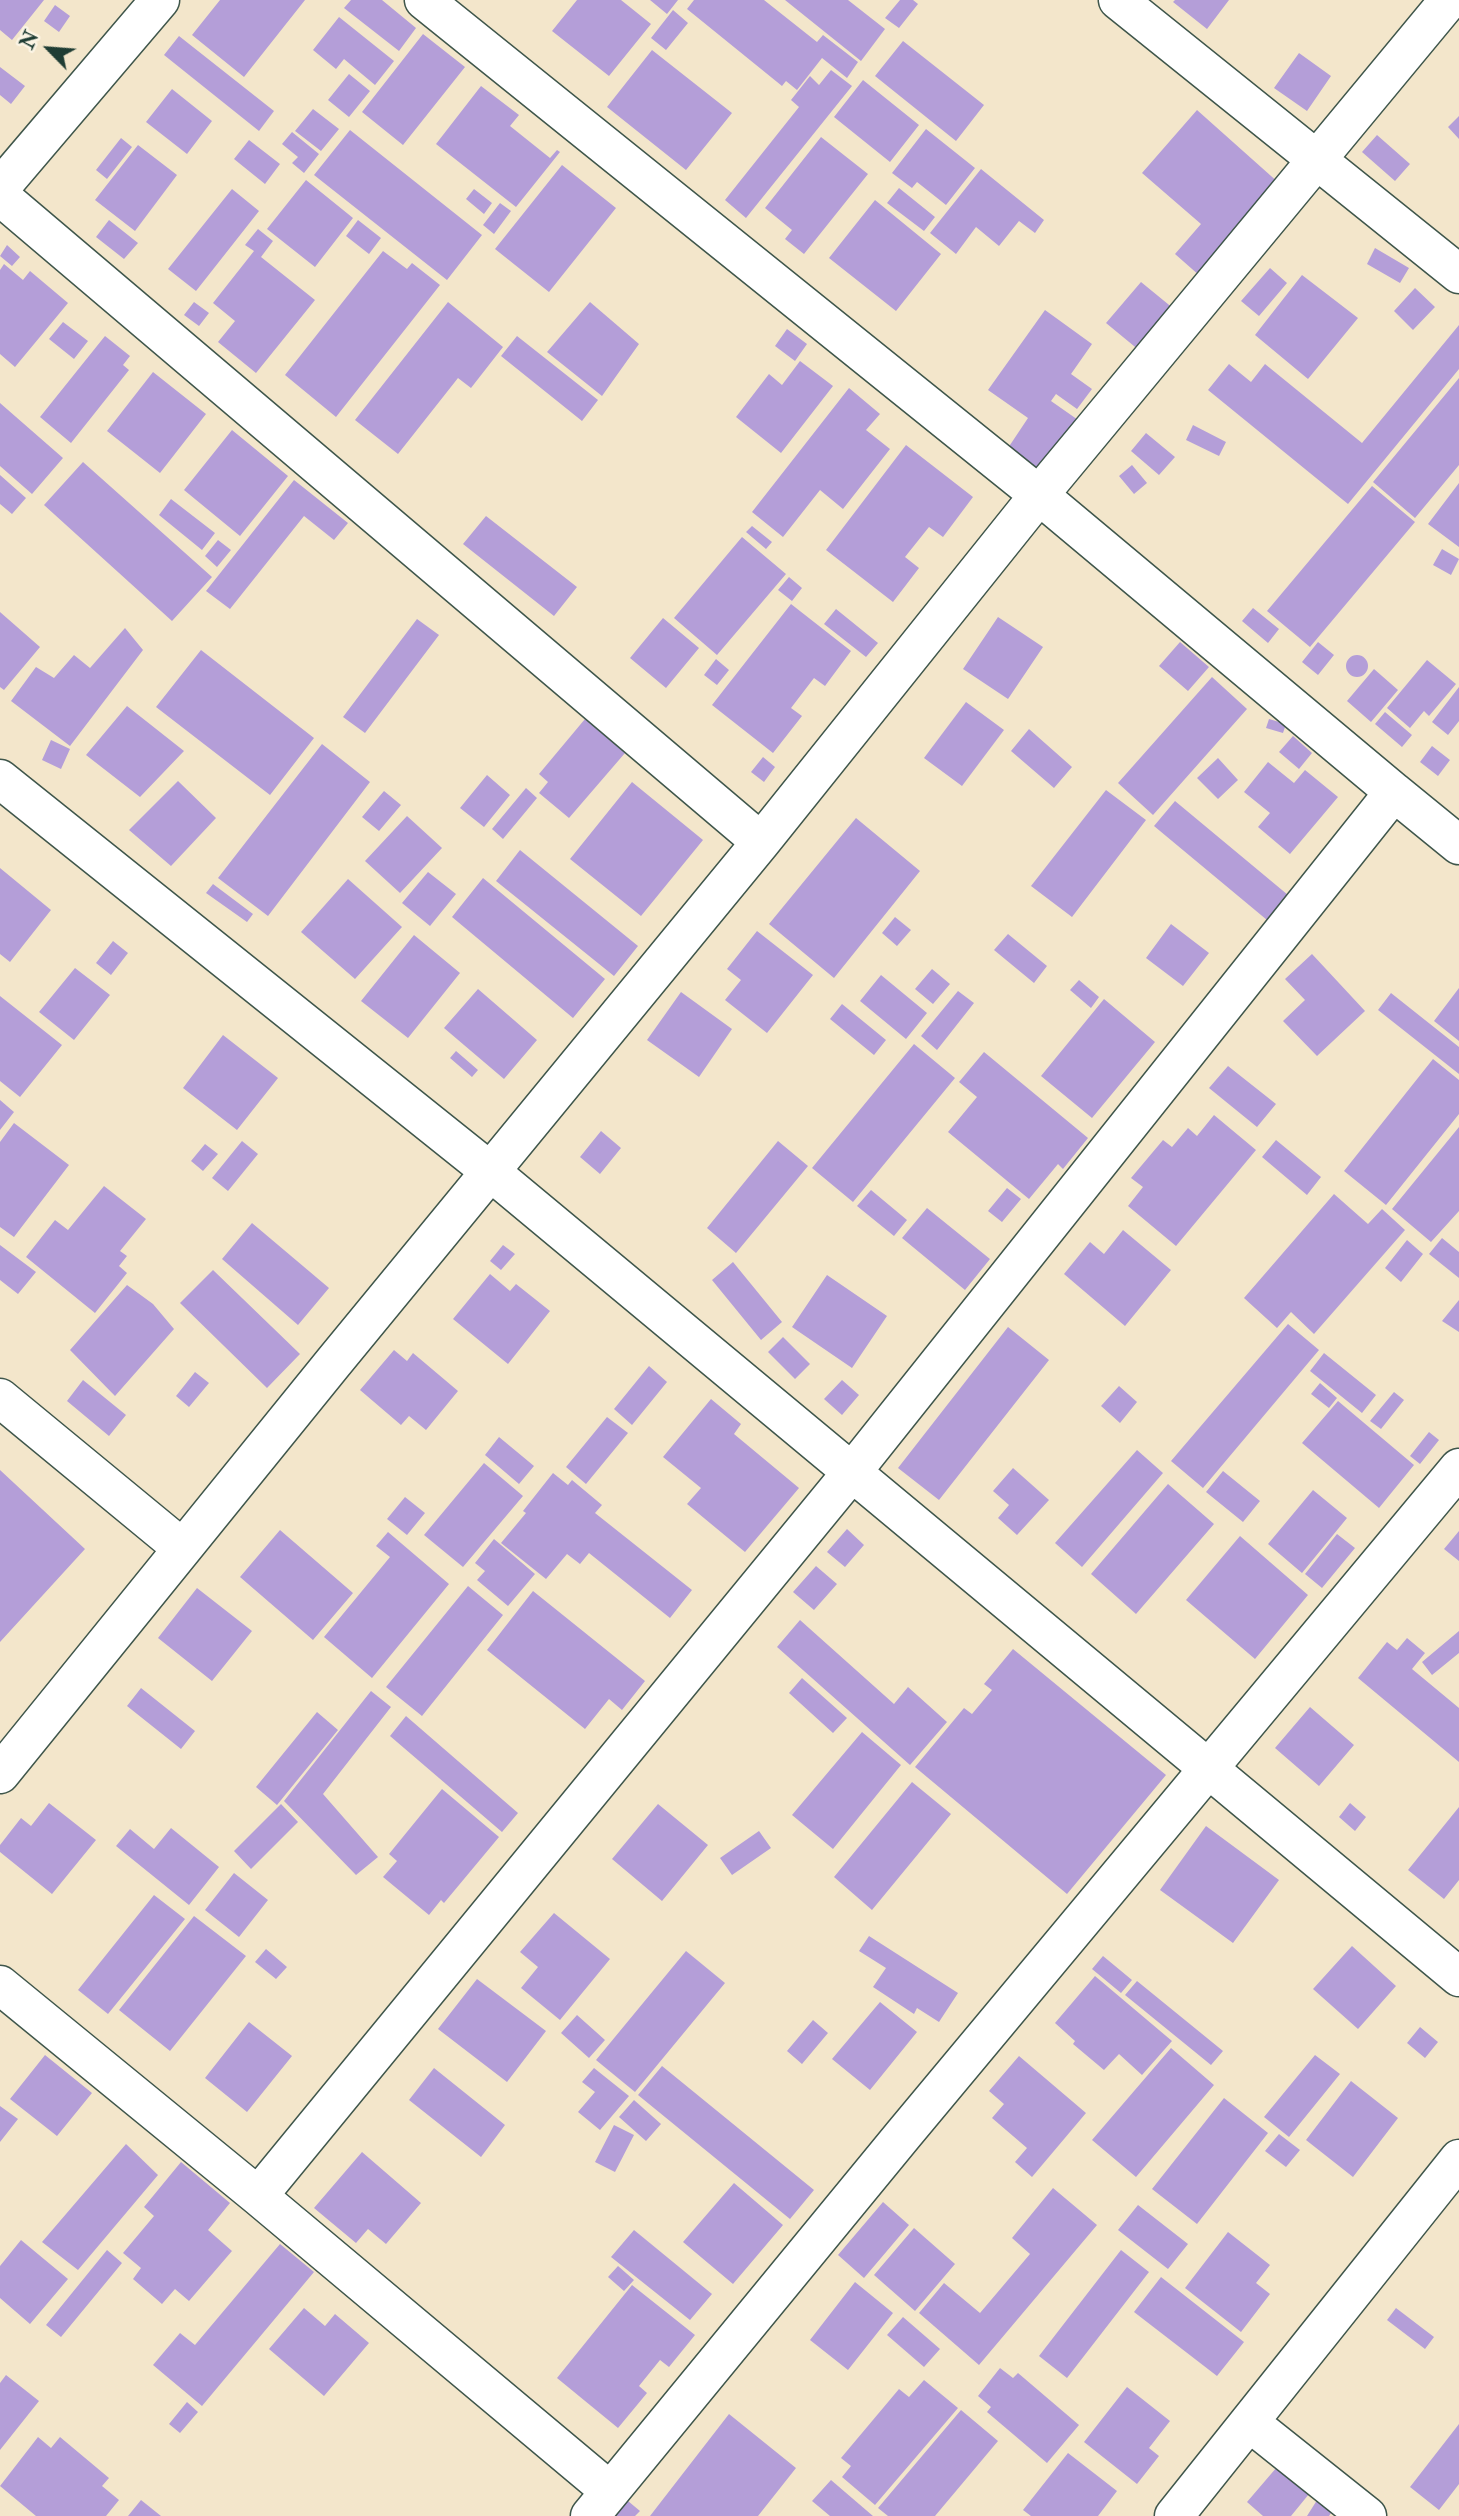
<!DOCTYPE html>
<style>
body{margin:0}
#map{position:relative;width:1459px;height:2516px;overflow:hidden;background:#f3e6cb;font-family:"IM FELL Double Pica",serif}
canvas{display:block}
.north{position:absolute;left:14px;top:14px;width:70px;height:70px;-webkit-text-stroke:5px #fcf5e5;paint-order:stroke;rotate:295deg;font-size:19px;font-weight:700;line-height:28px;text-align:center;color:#1f3d34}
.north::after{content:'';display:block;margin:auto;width:24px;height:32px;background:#1f3d34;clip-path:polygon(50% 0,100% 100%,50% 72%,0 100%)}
</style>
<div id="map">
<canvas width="1459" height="2516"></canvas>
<div class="north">N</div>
</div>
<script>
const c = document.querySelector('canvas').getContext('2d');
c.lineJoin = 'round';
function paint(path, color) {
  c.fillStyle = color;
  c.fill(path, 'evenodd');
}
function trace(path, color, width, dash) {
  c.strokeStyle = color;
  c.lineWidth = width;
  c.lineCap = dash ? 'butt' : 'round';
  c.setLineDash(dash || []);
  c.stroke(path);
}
paint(new Path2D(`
 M0,0H44L12,40L0,30Z
 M220,0H305L244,77L192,35Z
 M351,0H382L416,28L399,51L344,8Z
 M577,0H621L651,24L609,76L552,31Z
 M650,0H678L667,14Z
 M694,0H764L817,42L823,35L858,62L847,78L822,58L797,90L786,81L782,86L687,9Z
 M785,0H848L885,29L861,61Z
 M900,0H913L918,4L899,28L885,18Z
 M1175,0H1229L1207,29L1173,2Z
 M55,5L70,16L59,32L44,21Z
 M673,10L688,23L666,50L651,38Z
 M339,17L394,61L375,85L344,59L336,69L313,50Z
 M423,34L465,67L403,145L362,112Z
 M179,36L274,111L259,131L164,55Z
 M903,41L984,105L956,141L875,76Z
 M652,50L732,113L686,170L607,107Z
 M1299,53L1331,76L1307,111L1274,88Z
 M0,67L25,86L11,104L0,95Z
 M831,70L852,86L746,218L725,200L799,107L791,100L810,76L819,85Z
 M349,74L370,91L349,117L328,100Z
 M863,80L919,125L890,162L834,117Z
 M481,86L519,115L510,126L550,158L557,150L560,152L516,207L436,144Z
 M172,89L212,121L187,154L146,122Z
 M313,109L339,129L321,151L295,131Z
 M1197,110L1280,184L1200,276L1175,254L1201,224L1142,173Z
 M1459,116V139L1448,127Z
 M926,129L975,168L946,205L917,182L912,188L892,173Z
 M350,130L482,235L447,280L314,175Z
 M292,132L319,154L304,173L292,163L298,157L282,144Z
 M1377,135L1410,164L1395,181L1362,152Z
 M821,137L868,174L804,254L785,239L792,230L765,208Z
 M121,138L132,147L107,179L96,170Z
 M249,140L280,164L265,184L234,159Z
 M138,145L177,175L135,231L95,200Z
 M562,165L616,208L549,292L495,249Z
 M981,169L1044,220L1035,233L1019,221L999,246L976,227L956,254L930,233Z
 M306,180L353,218L315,267L267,229Z
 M899,188L935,217L924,231L887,203Z
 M232,189L259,211L196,291L168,269Z
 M474,189L492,203L484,214L466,199Z
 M875,200L941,254L896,311L829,258Z
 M500,203L511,211L494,234L483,225Z
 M109,220L138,243L124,259L96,237Z
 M358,220L381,238L369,254L346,236Z
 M258,229L273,241L261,257L315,300L256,373L218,342L235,321L213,303L254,251L245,245Z
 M7,245L20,257L12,266L0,256Z
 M1375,248L1409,268L1400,283L1367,264Z
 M383,251L407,269L412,263L440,285L336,417L285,375Z
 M4,264L23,280L30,271L68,303L15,367L0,354V270Z
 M1270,268L1287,283L1259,316L1241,301Z
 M1302,275L1358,318L1308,379L1255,335Z
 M1141,282L1174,309L1140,351L1106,323Z
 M1415,288L1435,307L1413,330L1394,311Z
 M194,302L209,313L199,326L184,315Z
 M448,302L503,347L471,388L458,378L398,454L355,420Z
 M590,302L639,344L602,396L547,352Z
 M1045,310L1092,344L1071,374L1092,389L1077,409L1056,394L1051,401L1081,422L1045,474L1008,448L1028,418L988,390Z
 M63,322L88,341L74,359L49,339Z
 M1459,325V369L1348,504L1208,390L1229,364L1251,382L1265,364L1362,443Z
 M787,329L807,344L795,361L775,346Z
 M105,336L130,356L123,365L129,370L71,443L40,417Z
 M517,336L598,400L582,421L501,356Z
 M800,361L833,386L781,453L736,417L769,374L782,385Z
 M153,372L206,414L160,473L107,431Z
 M1459,378V465L1415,518L1373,482Z
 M849,388L880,414L866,430L890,449L843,509L820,490L783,537L752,512Z
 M0,403L63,458L32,494L0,466Z
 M1193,425L1226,442L1219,456L1186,440Z
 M232,430L288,476L240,536L184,490Z
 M1146,433L1175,457L1159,475L1131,451Z
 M906,445L973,497L943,537L929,527L905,557L919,568L893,602L826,550Z
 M83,462L212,577L172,621L44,505Z
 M1132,465L1147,483L1134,494L1119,476Z
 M0,475L26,498L12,514L0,504Z
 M294,480L348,523L334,540L304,516L230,609L206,591Z
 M1459,483V547L1428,524Z
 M1372,486L1415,522L1310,647L1267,611Z
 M171,499L215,533L202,550L159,515Z
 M486,516L577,587L554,616L463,544Z
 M752,526L772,542L766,549L746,532Z
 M742,537L786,574L717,655L674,618Z
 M218,540L231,550L217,567L205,556Z
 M1442,549L1459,559L1451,575L1433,565Z
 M789,577L802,588L792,601L778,590Z
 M791,604L851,651L825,686L814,678L791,708L802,716L773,753L712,705Z
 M1253,608L1279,629L1268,643L1242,621Z
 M836,609L878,643L866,657L824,624Z
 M0,612L40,647L4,690L0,687Z
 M998,617L1043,647L1008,699L963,669Z
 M663,618L699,648L666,688L630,658Z
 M417,619L439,635L365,733L343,717Z
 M125,628L143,650L70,746L11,701L36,667L54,678L74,655L90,668Z
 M1180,642L1209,667L1188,691L1159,666Z
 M1318,642L1334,655L1318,675L1302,662Z
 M201,650L314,738L270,795L156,707Z
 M1346 666a11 11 0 1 1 22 0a11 11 0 1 1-22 0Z
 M716,659L729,670L717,685L704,675Z
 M1427,660L1456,684L1429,716L1424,711L1410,728L1387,708Z
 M1374,669L1398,690L1371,722L1347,701Z
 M1212,677L1247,709L1153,815L1118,783Z
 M1459,687V721L1448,735L1432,722Z
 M966,702L1004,730L962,786L924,758Z
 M127,706L184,751L140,797L86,755Z
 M1385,712L1412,735L1402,747L1375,724Z
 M585,719L625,753L569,818L539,793L548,782L539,774Z
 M1269,719L1286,724L1283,733L1266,728Z
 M1029,729L1072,767L1054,788L1011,751Z
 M1293,736L1312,753L1299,769L1279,752Z
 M51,740L70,749L61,769L42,760Z
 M322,744L370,782L268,916L218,878Z
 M1432,746L1450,760L1438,776L1420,762Z
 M763,757L775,767L764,782L751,772Z
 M1218,758L1238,780L1218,799L1197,778Z
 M1268,762L1294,783L1305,770L1338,797L1290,854L1258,827L1270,813L1244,792Z
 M487,775L510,795L484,827L460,808Z
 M178,781L216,818L171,866L129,830Z
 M632,782L703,840L641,916L570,859Z
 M526,788L537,798L503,839L492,829Z
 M1106,790L1146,820L1072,917L1031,886Z
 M384,791L401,805L379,831L362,817Z
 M1175,801L1288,895L1267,920L1154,826Z
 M407,816L442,848L400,893L365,861Z
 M856,818L920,871L834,978L769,924Z
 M520,850L638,946L614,976L496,881Z
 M0,868L51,910L10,962L0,954Z
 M428,872L456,894L430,926L402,903Z
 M483,878L605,979L573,1018L452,917Z
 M348,879L402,927L355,979L301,932Z
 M213,884L253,914L247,922L206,893Z
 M895,917L911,930L897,946L882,933Z
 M1171,924L1209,953L1183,986L1146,958Z
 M757,931L813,975L767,1033L725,1000L741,980L727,969Z
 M1008,934L1047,966L1034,983L994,950Z
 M414,935L460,973L408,1038L361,1001Z
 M113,941L128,953L111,975L96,963Z
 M1312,954L1365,1011L1317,1056L1283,1021L1305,1000L1285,979Z
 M75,968L110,995L74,1040L39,1012Z
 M932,969L950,984L933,1004L915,989Z
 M881,975L927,1013L906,1039L860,1001Z
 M1079,980L1099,997L1091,1008L1070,990Z
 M1459,988V1041L1434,1021Z
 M478,989L537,1040L504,1079L444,1028Z
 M958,991L974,1003L937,1050L921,1036Z
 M681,992L732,1029L699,1077L647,1040Z
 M1391,993L1459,1047V1074L1378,1010Z
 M0,996L62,1045L20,1097L0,1081Z
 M1104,999L1155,1042L1092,1118L1041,1076Z
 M842,1004L886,1040L874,1055L830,1019Z
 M223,1035L278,1078L237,1130L183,1088Z
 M914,1044L955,1078L853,1202L812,1168Z
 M456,1051L478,1070L472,1077L450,1058Z
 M984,1052L1088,1138L1063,1169L1058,1164L1029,1199L948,1132L977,1097L959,1082Z
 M1433,1059L1459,1080V1114L1386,1205L1344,1171Z
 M1228,1066L1276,1104L1257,1127L1209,1088Z
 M0,1100L14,1112L0,1130Z
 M1214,1115L1256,1150L1176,1246L1128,1206L1143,1187L1131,1178L1163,1140L1172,1147L1188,1128L1197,1136Z
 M14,1123L69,1165L14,1237L0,1227V1142Z
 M1459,1127V1211L1431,1242L1392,1209Z
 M601,1131L621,1148L600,1174L580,1157Z
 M1276,1140L1321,1177L1307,1195L1262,1157Z
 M242,1141L258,1154L228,1191L212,1178Z
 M778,1141L808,1166L736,1253L707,1228Z
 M205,1144L218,1154L203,1171L191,1161Z
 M104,1186L146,1219L120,1251L127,1256L119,1266L127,1273L95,1313L26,1257L55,1220L68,1230Z
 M1007,1188L1021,1199L1002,1222L988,1211Z
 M871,1190L907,1220L894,1236L857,1206Z
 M1334,1194L1368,1224L1382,1209L1405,1230L1314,1334L1291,1312L1277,1328L1244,1298Z
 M927,1208L990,1259L965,1290L902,1238Z
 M252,1223L329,1288L298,1325L222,1259Z
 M1123,1230L1171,1270L1125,1326L1064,1274L1090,1242L1104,1254Z
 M1442,1238L1459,1252V1278L1429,1254Z
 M1407,1240L1423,1254L1401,1282L1385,1268Z
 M0,1245L36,1272L18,1294L0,1280Z
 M503,1245L515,1254L501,1270L490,1261Z
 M733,1262L782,1322L761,1340L712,1280Z
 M213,1270L300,1354L267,1388L180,1303Z
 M490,1274L510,1291L516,1284L550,1311L508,1364L453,1319Z
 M827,1275L887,1316L852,1368L792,1327Z
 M127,1285L153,1304L174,1329L115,1396L70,1350Z
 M1459,1300V1332L1442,1321Z
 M1288,1324L1319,1350L1203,1488L1171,1461Z
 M1008,1327L1049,1360L939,1500L898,1468Z
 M783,1337L810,1364L795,1379L768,1352Z
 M394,1350L407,1361L413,1353L458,1391L426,1430L409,1416L401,1425L360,1390Z
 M1324,1353L1376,1395L1362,1413L1310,1371Z
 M649,1366L667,1382L632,1425L614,1409Z
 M195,1372L209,1383L189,1407L176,1396Z
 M83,1380L126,1415L109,1436L67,1401Z
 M842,1380L859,1395L842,1415L824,1399Z
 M1320,1383L1337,1398L1329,1408L1311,1394Z
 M1119,1386L1137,1402L1120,1423L1101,1406Z
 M1394,1392L1404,1400L1381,1429L1370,1421Z
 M711,1399L741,1424L734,1434L799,1488L745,1552L687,1504L701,1488L663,1457Z
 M1338,1401L1414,1465L1379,1508L1302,1443Z
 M607,1417L628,1433L586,1484L566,1467Z
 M1429,1432L1439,1440L1420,1464L1410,1456Z
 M499,1437L534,1466L519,1484L485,1455Z
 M1137,1450L1163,1473L1082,1567L1055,1543Z
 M484,1463L523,1496L463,1567L424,1535Z
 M1013,1468L1049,1500L1017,1535L998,1518L1009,1505L993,1491Z
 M0,1470L85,1549L0,1642Z
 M1223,1471L1260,1501L1243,1522L1206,1492Z
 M553,1473L568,1485L572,1480L602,1505L595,1513L692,1590L670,1618L589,1553L580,1564L567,1554L546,1579L501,1543L526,1513L523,1511Z
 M1168,1484L1214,1524L1136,1614L1091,1574Z
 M1313,1490L1347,1518L1302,1573L1268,1544Z
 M405,1497L425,1513L407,1535L387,1519Z
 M847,1529L864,1545L845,1567L827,1552Z
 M280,1530L353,1593L313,1640L240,1577Z
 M1459,1531V1561L1444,1549Z
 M388,1532L449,1584L372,1678L324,1637L390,1557L376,1546Z
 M1337,1534L1355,1548L1322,1588L1305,1574Z
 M1240,1536L1308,1595L1255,1659L1186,1600Z
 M494,1539L535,1574L508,1606L477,1580L485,1571L475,1563Z
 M816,1566L837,1584L814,1610L793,1592Z
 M468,1586L503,1615L422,1716L386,1687Z
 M197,1588L252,1631L212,1681L158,1638Z
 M533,1591L645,1681L622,1710L609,1699L585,1729L487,1650Z
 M800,1620L894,1704L908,1687L947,1722L910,1765L777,1647Z
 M1459,1631V1653L1432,1675L1422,1662Z
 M1407,1638L1425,1653L1412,1669L1459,1708V1762L1358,1678L1387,1642L1397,1650Z
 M1013,1649L1166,1775L1067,1894L915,1767L964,1708L972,1714L992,1690L984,1684Z
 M802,1678L847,1718L833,1733L789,1693Z
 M141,1688L195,1731L181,1749L127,1706Z
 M371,1691L391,1707L323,1794L378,1857L356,1875L284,1801Z
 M1310,1707L1354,1745L1319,1786L1275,1748Z
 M317,1712L338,1730L277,1805L256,1787Z
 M406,1716L518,1813L502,1832L390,1736Z
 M862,1732L901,1765L833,1849L792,1815Z
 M912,1782L951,1814L872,1910L834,1877Z
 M442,1789L499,1837L444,1903L441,1900L429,1915L383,1877L397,1861L389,1854Z
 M49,1803L96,1840L52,1894L0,1852V1845L21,1818L31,1826Z
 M1350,1803L1366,1817L1355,1831L1339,1817Z
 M281,1804L298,1822L251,1869L234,1851Z
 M658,1804L708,1845L662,1901L612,1859Z
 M1459,1807V1880L1444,1899L1408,1870Z
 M1206,1826L1279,1880L1233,1943L1160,1890Z
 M171,1828L219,1867L189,1905L116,1846L130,1829L154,1849Z
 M759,1831L771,1848L732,1875L720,1858Z
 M234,1873L268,1900L239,1937L205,1910Z
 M154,1895L185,1919L108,2014L78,1990Z
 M554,1913L610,1959L560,2020L521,1988L538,1967L520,1952Z
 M194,1916L246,1956L170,2051L119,2010Z
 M869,1936L958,1993L939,2022L917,2008L914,2014L873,1987L886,1968L859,1951Z
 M1352,1946L1396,1986L1358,2029L1313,1989Z
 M266,1949L287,1967L276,1979L255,1962Z
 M686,1951L725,1983L635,2092L596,2060Z
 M1103,1956L1132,1980L1121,1993L1092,1969Z
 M1095,1976L1172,2041L1142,2075L1119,2054L1104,2070L1073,2044L1075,2041L1055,2023Z
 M477,1979L546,2031L507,2082L438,2029Z
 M1137,1981L1223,2051L1211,2065L1125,1995Z
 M880,2002L917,2032L870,2090L832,2059Z
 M577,2015L605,2040L589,2058L561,2033Z
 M813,2020L828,2033L802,2064L787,2051Z
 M249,2022L292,2056L247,2112L205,2078Z
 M1420,2027L1438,2042L1425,2058L1407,2043Z
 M1171,2048L1214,2085L1136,2177L1092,2140Z
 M45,2055L92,2093L57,2136L10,2099Z
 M1315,2055L1340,2074L1289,2137L1264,2117Z
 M1019,2056L1086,2113L1032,2177L1015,2162L1027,2148L992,2118L1004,2104L989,2091Z
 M662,2066L814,2190L790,2219L638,2095Z
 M434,2068L505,2125L481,2157L409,2100Z
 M594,2068L629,2096L600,2130L578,2112L595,2092L582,2082Z
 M1351,2081L1398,2118L1353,2177L1306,2140Z
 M1224,2098L1268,2133L1197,2224L1152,2189Z
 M634,2100L661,2124L646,2141L619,2117Z
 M0,2106L18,2119L0,2142Z
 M614,2125L634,2135L615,2172L595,2162Z
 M1279,2134L1300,2150L1286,2167L1265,2151Z
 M126,2144L158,2175L78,2270L42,2242Z
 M362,2152L421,2203L386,2244L368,2229L356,2243L314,2208Z
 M181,2162L230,2203L208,2230L232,2251L189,2301L175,2289L162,2304L133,2279L141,2268L123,2253L154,2216L144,2207Z
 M734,2183L783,2225L733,2284L683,2242Z
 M1053,2188L1097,2225L979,2365L919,2313L944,2283L980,2313L1030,2254L1012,2238Z
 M883,2202L909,2225L864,2278L838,2255Z
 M1138,2205L1188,2244L1168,2269L1118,2230Z
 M914,2228L955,2264L915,2311L874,2275Z
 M634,2230L712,2294L690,2320L611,2257Z
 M1228,2232L1270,2265L1256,2283L1270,2294L1241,2332L1185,2288Z
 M21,2240L68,2279L30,2324L0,2298V2266Z
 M280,2244L314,2272L202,2406L153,2365L180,2333L195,2345Z
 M107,2250L122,2263L61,2337L46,2325Z
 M1121,2250L1149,2272L1067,2378L1039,2356Z
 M618,2266L634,2280L624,2291L608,2277Z
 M1161,2277L1244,2342L1217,2376L1134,2312Z
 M855,2282L893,2313L848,2370L810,2340Z
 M632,2285L695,2335L669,2367L660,2360L639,2386L647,2393L618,2428L557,2378Z
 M304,2308L325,2326L335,2314L369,2343L324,2396L269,2349Z
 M1396,2308L1434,2337L1425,2349L1387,2320Z
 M903,2317L940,2349L924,2367L887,2335Z
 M1000,2368L1013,2378L1018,2373L1079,2425L1047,2463L987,2412L991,2407L978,2396Z
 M6,2375L39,2401L0,2450V2383Z
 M924,2380L958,2408L875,2505L842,2477L851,2466L841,2458L899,2389L909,2397Z
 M1127,2387L1170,2421L1149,2448L1159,2456L1137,2484L1084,2442Z
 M187,2402L198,2412L180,2433L169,2424Z
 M961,2410L998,2441L935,2516H888L878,2508Z
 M729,2414L796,2468L758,2516H650Z
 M1459,2424V2484L1439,2510L1410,2487Z
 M38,2437L51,2448L60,2437L109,2478L102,2486L119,2500L106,2516H36L0,2486Z
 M1068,2453L1117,2491L1098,2516H1031L1023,2510Z
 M1277,2467L1309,2494L1291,2516H1263L1247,2502Z
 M831,2480L873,2516H830L812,2501Z
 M1319,2497L1335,2507L1329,2516H1307Z
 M141,2500L161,2516H128Z
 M628,2501L640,2511L635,2516H614Z`), '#b49ed8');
const street = new Path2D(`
 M1118,0L1459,274
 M0,188L160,0
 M0,196L761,842
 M0,779L491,1172L1459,1977
 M1394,792L1459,845
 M0,1398L182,1548
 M0,1774L333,1363L761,842L1039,495L1449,0
 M0,1985L258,2196L610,2491
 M258,2196L852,1472L1394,792L1039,495L424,0
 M1249,2422L1367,2516
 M590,2516L903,2135L1459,1468
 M1174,2516L1459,2159`);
trace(street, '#3f564b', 41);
trace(street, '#fff', 38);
</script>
